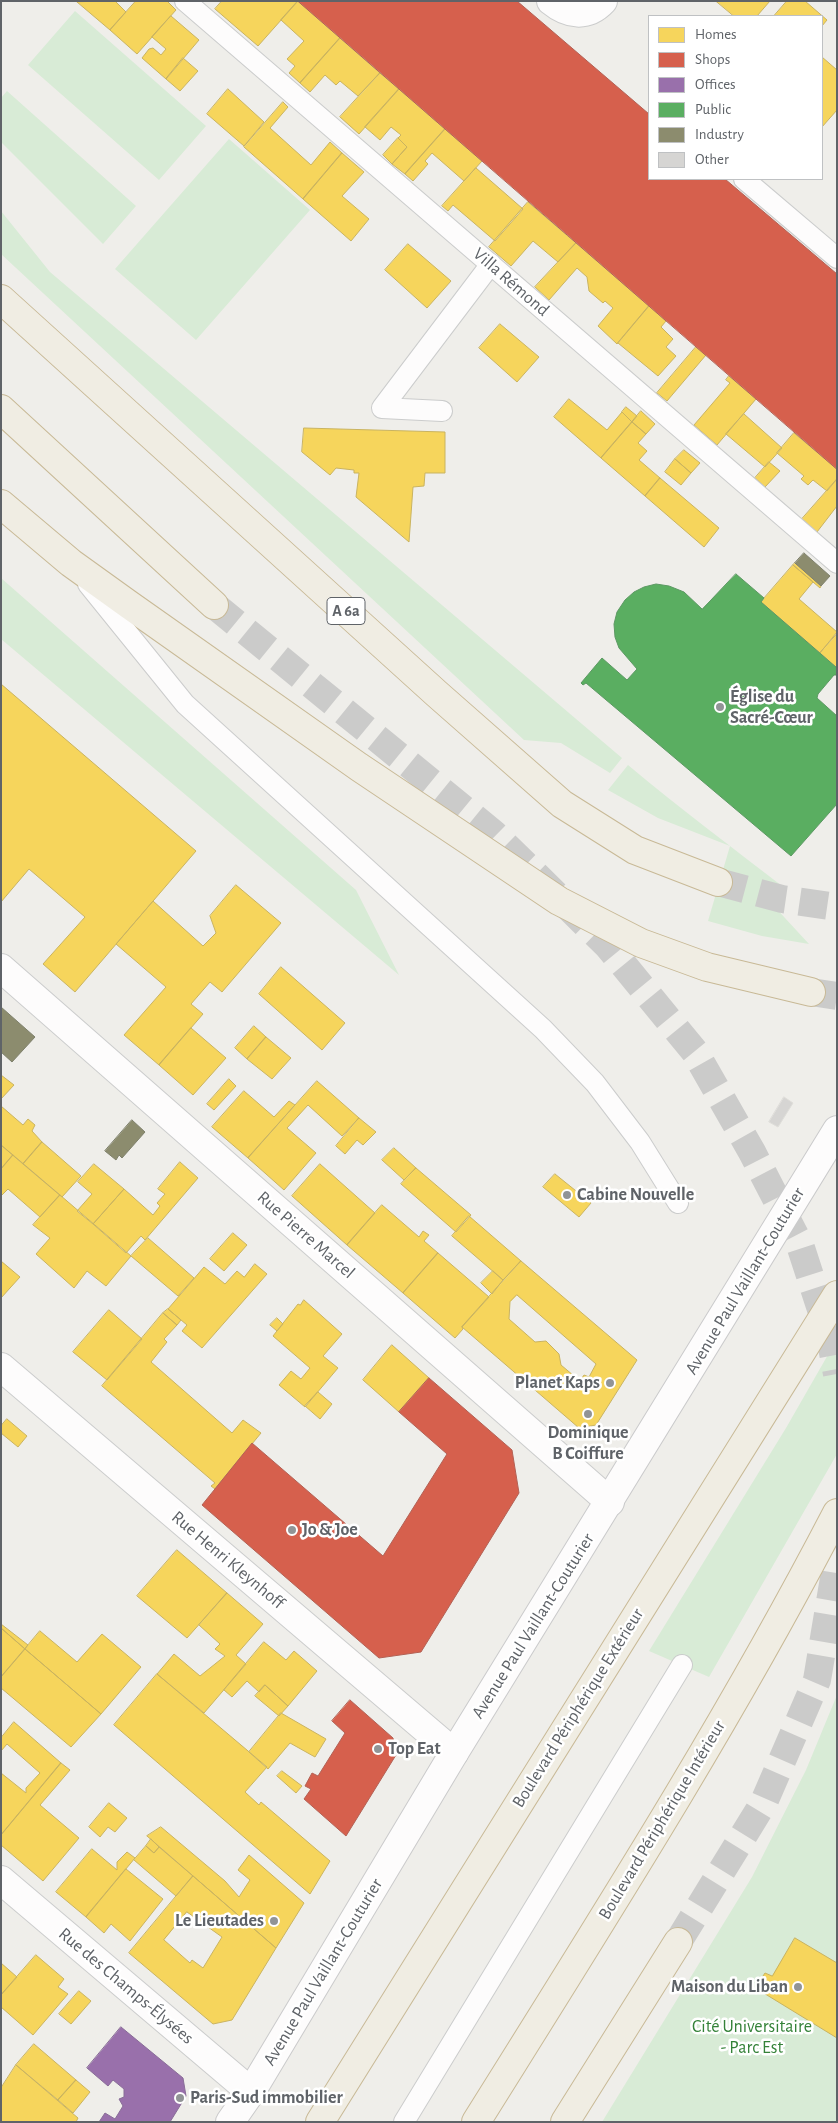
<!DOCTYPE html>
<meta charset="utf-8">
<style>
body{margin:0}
#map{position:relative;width:838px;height:2123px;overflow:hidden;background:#efeeea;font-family:"Alegreya Sans",sans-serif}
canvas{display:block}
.frame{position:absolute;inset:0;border:2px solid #5f6368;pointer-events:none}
.legend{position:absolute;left:648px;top:15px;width:175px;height:165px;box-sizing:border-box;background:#fff;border:1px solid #bfc1c3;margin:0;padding:6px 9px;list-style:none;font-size:15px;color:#5f6368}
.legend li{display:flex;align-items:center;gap:10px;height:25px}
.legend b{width:25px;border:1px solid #bfc1c3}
</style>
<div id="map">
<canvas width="838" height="2123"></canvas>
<div class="frame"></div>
<ul class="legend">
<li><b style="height:14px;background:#f6d55c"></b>Homes</li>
<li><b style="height:14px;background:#d6604d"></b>Shops</li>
<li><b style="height:14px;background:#9970ab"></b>Offices</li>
<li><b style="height:14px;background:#5aae61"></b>Public</li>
<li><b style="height:14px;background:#8c8c6e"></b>Industry</li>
<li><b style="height:14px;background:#d6d5d3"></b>Other</li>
</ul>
</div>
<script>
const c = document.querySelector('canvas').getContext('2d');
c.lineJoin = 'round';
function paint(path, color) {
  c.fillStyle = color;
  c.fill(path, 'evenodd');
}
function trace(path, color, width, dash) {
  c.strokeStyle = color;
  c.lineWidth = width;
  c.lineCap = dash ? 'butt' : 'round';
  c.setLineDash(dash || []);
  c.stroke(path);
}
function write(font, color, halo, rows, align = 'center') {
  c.font = font + ' "Alegreya Sans",sans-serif';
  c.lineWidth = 5;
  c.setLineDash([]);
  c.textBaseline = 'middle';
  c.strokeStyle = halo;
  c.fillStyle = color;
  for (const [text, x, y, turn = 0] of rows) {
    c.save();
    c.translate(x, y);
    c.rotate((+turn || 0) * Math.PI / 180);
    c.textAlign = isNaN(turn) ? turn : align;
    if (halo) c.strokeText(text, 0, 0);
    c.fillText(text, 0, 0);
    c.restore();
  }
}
paint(new Path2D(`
 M75,11L206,126L159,180L28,65Z
 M7,91L136,206L103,244L1,142V98Z
 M229,139L310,210L196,340L115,269Z
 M1,211L50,272L622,758L610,773L561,743L524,740L1,254Z
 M1,578L356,890L399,975L1,639Z
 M628,765C679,808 733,848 786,889L773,905L809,944L762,936L708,921L730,846L658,818L608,790Z
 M837,1339V1454L709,1677L649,1651L786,1428Z
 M837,1695V2122H602L752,1877L806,1770Z`), '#d8ebd6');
const homes = new Path2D(`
 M115,1L126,12L110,30L77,2Z
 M136,1H167L176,10L137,54L110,30Z
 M222,1H298L258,46L215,9Z
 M298,1L340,38L300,83L289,73L295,66L287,59L304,41L281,20Z
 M716,1H770L757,16H734Z
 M787,1H805L827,20L822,26V16H774Z
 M171,16L199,40L166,79L142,58L149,49L153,48L161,55L166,49L152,37Z
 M340,38L380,73L358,96L340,81L336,85L325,75L310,92L300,83Z
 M822,57L837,70V110L822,127Z
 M183,58L198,71L180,91L166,79Z
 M380,73L399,89L359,134L340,117Z
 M228,89L264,122L244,146L207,114Z
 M399,89L445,129L405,174L392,164L407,147L398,138L401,135L391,127L380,140L365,127Z
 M283,102L288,107L270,128L311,165L330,142L342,153L303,199L244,147Z
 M445,129L482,161L464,181L432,153L425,161L428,164L413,181L405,174Z
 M398,138L407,147L392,164L383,155Z
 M342,153L364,172L342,196L369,219L351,241L303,199Z
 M476,168L523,209L495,241L453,205L448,211L442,206Z
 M528,202L576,243L558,262L533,241L511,266L489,247Z
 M576,243L649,306L617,344L598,326L613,308L605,301L603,303L589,291L587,277L577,268L549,300L535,287Z
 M408,244L451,281L427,308L385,270Z
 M649,306L666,321L661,327L673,339L666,347L676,356L658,376L618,343Z
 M500,324L539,357L517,382L479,348Z
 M696,347L706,355L667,401L657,393Z
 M729,376L756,399L717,445L694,425L730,383L726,380Z
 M569,399L607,430L622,412L632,422L601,458L554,417Z
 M626,407L637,416L632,422L622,412Z
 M641,411L655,424L646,434L632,422Z
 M744,414L782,448L765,467L726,434Z
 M632,422L646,434L638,443L647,451L639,460L660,478L645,496L601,458Z
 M304,428L445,432V473H425L424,486L413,487L409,542L356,497L359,473H354V470L336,468L330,475L302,452Z
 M794,433L837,469V479L827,491L813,480L808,485L801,479L804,476L777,453Z
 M684,450L700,463L691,473L675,459Z
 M675,459L691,473L681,485L665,472Z
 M769,462L780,471L765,487L755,478Z
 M660,478L719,528L704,547L645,496Z
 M837,479V506L817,532L802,519Z
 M795,563L821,586L820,588L793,565Z
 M793,565L813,582L799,599L837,632L820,653L761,602Z
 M837,634V668L820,653Z
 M1,684L196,851L75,992L43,964L85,917L29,869L1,902Z
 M236,885L281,923L222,992L210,982L191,1004L203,1014L159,1065L124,1035L166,987L116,944L153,901L203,946L216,933L210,916Z
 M281,967L345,1023L322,1050L259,994Z
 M254,1026L266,1037L247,1059L235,1048Z
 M191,1028L226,1058L193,1095L159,1065Z
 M266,1037L291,1058L272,1079L247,1059Z
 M1,1075L14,1085L1,1099Z
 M229,1079L236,1086L214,1110L207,1104Z
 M317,1081L359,1118L342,1136L308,1105L287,1128L316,1153L284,1190L248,1158Z
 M244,1091L274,1117L289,1101L295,1105L248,1158L212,1127Z
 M1,1106L23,1125L28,1119L35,1125L32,1131L42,1142L23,1164L1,1145Z
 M359,1118L376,1132L363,1145L357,1140L345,1154L336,1146Z
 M42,1142L81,1176L62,1197L23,1164Z
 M1,1145L13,1155L1,1169Z
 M394,1148L416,1168L404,1180L382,1160Z
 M13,1155L60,1195L40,1217L8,1189L1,1196V1169Z
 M180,1162L198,1178L145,1240L141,1236L126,1253L93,1224L124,1189L153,1215L160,1206L157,1203L165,1194L158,1189Z
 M94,1164L124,1189L93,1224L77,1211L92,1194L78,1182Z
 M320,1164L375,1213L347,1245L292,1196Z
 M416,1168L471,1215L456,1232L401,1184Z
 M555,1174L591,1203L579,1217L543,1187Z
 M60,1195L131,1256L106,1286L87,1271L74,1288L36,1254L50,1238L33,1225Z
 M382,1205L419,1237L423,1231L429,1235L424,1241L438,1253L403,1293L347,1245Z
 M469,1216L521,1261L503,1280L452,1236Z
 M233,1233L247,1245L224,1271L210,1259Z
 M148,1238L194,1278L178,1296L131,1256Z
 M438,1253L489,1297L462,1327L463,1329L455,1338L403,1293Z
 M1,1261L20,1277L1,1298Z
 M521,1261L637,1360L596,1425L579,1428L462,1327ZM517,1295L596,1364L589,1377L584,1375L580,1381L561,1365L559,1354L546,1341L535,1342L509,1319L510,1302Z
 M255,1264L267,1274L202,1348L182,1331L187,1325L168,1309L204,1267L225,1284L237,1271L244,1277Z
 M493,1271L503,1280L492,1294L481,1283Z
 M304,1300L342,1334L323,1356L338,1368L305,1407L279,1385L291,1371L301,1379L310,1368L273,1336L298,1304L300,1305Z
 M168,1309L181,1320L177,1325L163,1313Z
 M109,1310L142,1339L107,1380L73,1352Z
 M163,1313L177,1325L164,1339L167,1342L151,1362L232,1433L243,1420L261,1433L215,1489L211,1486L215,1483L102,1386Z
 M277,1318L283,1324L277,1331L270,1325Z
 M392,1345L429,1378L399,1412L363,1380Z
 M318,1392L332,1404L320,1419L305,1406Z
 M7,1419L27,1436L18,1447L1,1433V1426Z
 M177,1550L227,1593L187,1638L137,1596Z
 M227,1593L263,1624L236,1655L246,1664L204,1713L157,1674L174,1654L200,1676L225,1656L215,1649L220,1644L199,1625Z
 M1,1624L28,1645L25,1649L1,1628Z
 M1,1628L25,1649L1,1677Z
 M40,1631L77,1662L102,1634L141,1667L101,1714L25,1649Z
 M264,1642L286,1660L294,1651L317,1671L288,1706L265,1685L259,1692L247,1681L232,1697L224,1690Z
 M25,1649L101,1714L71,1747L1,1688V1677Z
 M157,1674L267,1767L245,1792L259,1805L261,1802L330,1861L310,1894L114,1725Z
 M265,1685L288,1706L279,1716L255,1696Z
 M281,1713L326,1739L315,1757L290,1743L268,1769L249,1752Z
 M14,1722L61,1763L1,1835V1773L26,1793V1788L40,1773L7,1744L1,1751V1738Z
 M61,1763L70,1770L40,1805L79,1838L43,1881L1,1845V1835Z
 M282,1771L302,1786L296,1793L277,1776Z
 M109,1803L127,1818L115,1832L108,1827L100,1837L89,1827Z
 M161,1827L225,1881L239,1897L250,1880L238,1870L249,1855L304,1903L276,1948L147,1836Z
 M151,1839L159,1847L154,1853L146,1846Z
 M146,1846L154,1853L159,1847L193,1876L176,1896L134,1860Z
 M92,1849L117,1870V1862L127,1852L135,1858L86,1917L56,1892Z
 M126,1869L163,1899L130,1941L111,1924L104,1933L86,1917Z
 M193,1876L276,1948L232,2020L213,2024L129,1953ZM187,1912L222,1937L203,1968L192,1960L190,1963L164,1940Z
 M795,1938L837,1963V2038L762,1992L763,1989L757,1985L765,1973L772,1976Z
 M36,1955L64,1979L58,1987L68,1994L33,2035L1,2007V1995Z
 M1,1963L17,1977L1,1995Z
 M79,1991L91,2001L71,2024L59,2014Z
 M34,2044L76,2080L58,2100L16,2065Z
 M16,2065L78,2118L76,2122H1V2088Z
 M76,2080L90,2092L73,2113L58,2100Z`);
paint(homes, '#f6d55c');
trace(homes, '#c9b360', 1);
const shops = new Path2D(`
 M298,1H517L649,114V179H725L837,274V469Z
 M429,1378L512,1450L519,1493L421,1652L379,1658L202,1505L252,1443L383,1556L447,1454L399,1412Z
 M350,1700L393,1738L396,1755L346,1836L304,1799L311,1789L305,1786L312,1773L318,1776L345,1733L332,1721Z`);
paint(shops, '#d6604d');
trace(shops, '#b26155', 1);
const offices = new Path2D(`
 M121,2027L183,2078L186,2096L170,2122H99L105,2113L115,2119L123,2106L119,2099L124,2097V2089L113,2080L108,2086L87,2068Z`);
paint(offices, '#9970ab');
trace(offices, '#886c97', 1);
const public = new Path2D(`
 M736,574L764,598L761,602L837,668V675H834L818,694L817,698L837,716V804L791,856L586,683L583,685L581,683L602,658L627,680L637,669L619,648L615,637L614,624L617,612L625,600L634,592L644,587L656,584L669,586L684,592L702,609Z`);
paint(public, '#5aae61');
trace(public, '#5c9863', 1);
const industry = new Path2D(`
 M804,553L830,576L821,586L795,563Z
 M1,1007L35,1037L12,1062L1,1052Z
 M132,1120L145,1132L122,1158L119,1155L116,1160L105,1151Z`);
paint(industry, '#8c8c6e');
trace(industry, '#7e806c', 1);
const building = new Path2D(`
 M784,1097L793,1103L778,1127L769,1122Z`);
paint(building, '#d6d5d3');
trace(building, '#deddd9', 1);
trace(new Path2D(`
 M214,605L493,833L608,946L695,1052L752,1152L800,1245L830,1337L837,1374
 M718,882L782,899L837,907
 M811,992L837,996
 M678,1942L764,1802L817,1680L837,1560`), '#cbcbca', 28, [28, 14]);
const lane = new Path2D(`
 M185,1L837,563
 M744,179L837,258
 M442,411L382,408L491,264
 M88,584L185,704L543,1029L595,1083L640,1142L678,1203
 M404,2122L682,1665`);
const street = new Path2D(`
 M551,1C568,15 587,18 603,1
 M1,968L610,1502
 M1,1367L454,1753
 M1,1880L251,2092`);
const secondary = new Path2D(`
 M230,2122L251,2092L454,1753L837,1130`);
const highway = new Path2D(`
 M1,299L437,694L562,804L635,850L718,882
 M1,409L214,605
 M1,504L71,563L128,604L359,767L559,901L641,943L707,967L811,992
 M320,2122L837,1295
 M476,2122C601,1922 728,1723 837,1513
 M565,2122L678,1942`);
trace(lane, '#cbcccc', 22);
trace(street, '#cbcccc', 30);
trace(secondary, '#cacacb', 30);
trace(highway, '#c8b996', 30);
trace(lane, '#fdfcfc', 20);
trace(street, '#fdfcfc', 28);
trace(secondary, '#fdfcfc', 28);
trace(highway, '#f0ede3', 28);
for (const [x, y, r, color] of [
 [720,707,5,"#919496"],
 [567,1195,5,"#919496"],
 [610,1383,5,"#919496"],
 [588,1414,5,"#919496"],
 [292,1530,5,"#919496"],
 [378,1749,5,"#919496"],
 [274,1921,5,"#919496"],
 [798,1987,5,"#919496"],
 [180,2098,5,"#919496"]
]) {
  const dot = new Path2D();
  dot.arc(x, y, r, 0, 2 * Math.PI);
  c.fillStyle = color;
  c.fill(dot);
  trace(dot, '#fff', 2);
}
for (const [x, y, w] of [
 [346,611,38]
]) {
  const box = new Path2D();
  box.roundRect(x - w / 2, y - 13.5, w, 27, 4);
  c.fillStyle = '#fff';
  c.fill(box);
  trace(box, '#5f6368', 1);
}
write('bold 16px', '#5f6368', null, [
 ["A 6a",346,611]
]);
write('18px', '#5f6368', '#fff', [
 ["Villa Rémond",511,282,41],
 ["Rue Pierre Marcel",306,1235,41],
 ["Avenue Paul Vaillant-Couturier",745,1281,-59],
 ["Rue Henri Kleynhoff",228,1560,40],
 ["Avenue Paul Vaillant-Couturier",533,1626,-58],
 ["Boulevard Périphérique Extérieur",578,1708,-58],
 ["Boulevard Périphérique Intérieur",662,1820,-59],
 ["Avenue Paul Vaillant-Couturier",323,1972,-59],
 ["Rue des Champs-Élysées",126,1986,40]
]);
write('bold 18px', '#5f6368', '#fff', [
 ["Église du",730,697],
 ["Sacré-Cœur",730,718],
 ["Cabine Nouvelle",577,1195],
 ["Planet Kaps",600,1383,"right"],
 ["Dominique",588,1433,"center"],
 ["B Coiffure",588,1454,"center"],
 ["Jo & Joe",302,1530],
 ["Top Eat",388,1749],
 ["Le Lieutades",264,1921,"right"],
 ["Maison du Liban",788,1987,"right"],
 ["Paris-Sud immobilier",190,2098]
], 'left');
write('18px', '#348238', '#fff', [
 ["Cité Universitaire",752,2027],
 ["- Parc Est",752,2048]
]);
</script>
